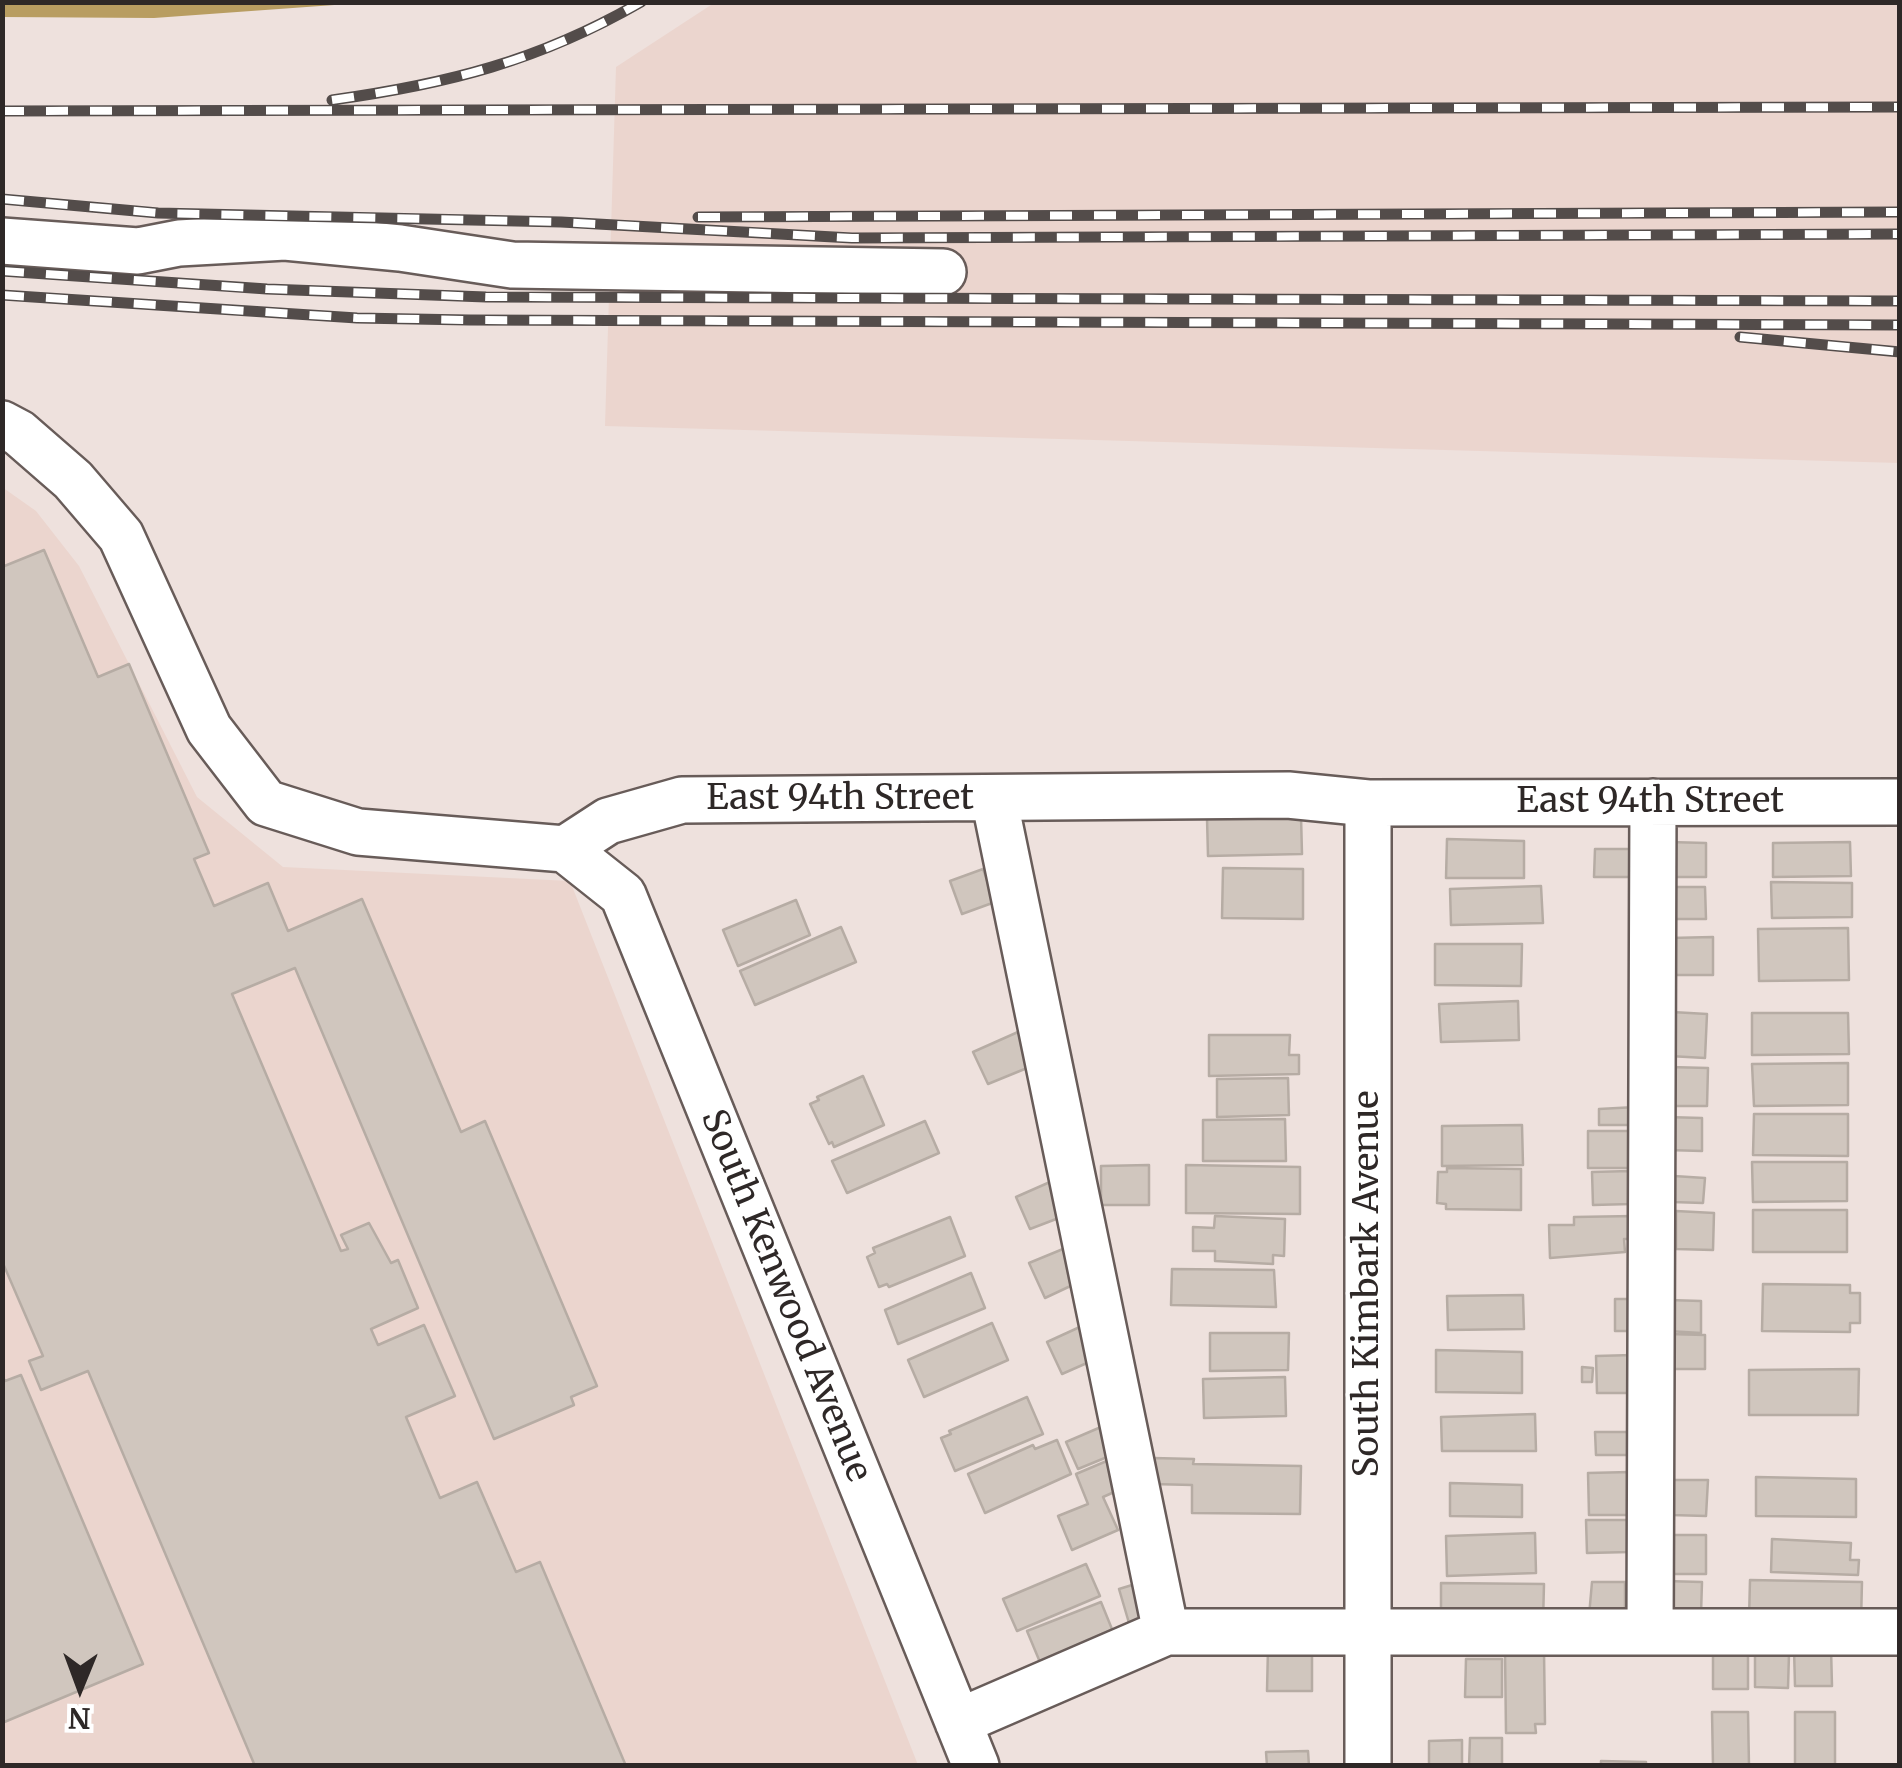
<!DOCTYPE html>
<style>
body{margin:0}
#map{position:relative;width:1902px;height:1768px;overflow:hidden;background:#eee1dd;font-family:Merriweather,serif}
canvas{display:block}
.frame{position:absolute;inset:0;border:5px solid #2e2827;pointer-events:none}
.north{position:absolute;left:30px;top:1638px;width:100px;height:100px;-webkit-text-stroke:8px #fff;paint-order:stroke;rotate:181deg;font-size:28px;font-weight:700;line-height:40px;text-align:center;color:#2e2827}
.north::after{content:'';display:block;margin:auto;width:35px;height:45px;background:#2e2827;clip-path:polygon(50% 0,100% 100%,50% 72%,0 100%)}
</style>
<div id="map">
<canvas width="1902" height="1768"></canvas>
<div class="frame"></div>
<div class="north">N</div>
</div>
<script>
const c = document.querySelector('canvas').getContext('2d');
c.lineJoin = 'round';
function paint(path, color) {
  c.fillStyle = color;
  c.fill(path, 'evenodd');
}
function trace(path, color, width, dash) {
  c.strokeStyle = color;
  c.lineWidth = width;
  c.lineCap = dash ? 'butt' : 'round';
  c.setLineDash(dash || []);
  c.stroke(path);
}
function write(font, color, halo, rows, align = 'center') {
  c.font = font + ' Merriweather,serif';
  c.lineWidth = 8;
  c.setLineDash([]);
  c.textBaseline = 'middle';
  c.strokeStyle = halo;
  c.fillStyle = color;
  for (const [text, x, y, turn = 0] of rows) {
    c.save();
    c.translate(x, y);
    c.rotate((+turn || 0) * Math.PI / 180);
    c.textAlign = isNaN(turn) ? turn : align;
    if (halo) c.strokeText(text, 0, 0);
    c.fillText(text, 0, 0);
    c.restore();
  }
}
paint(new Path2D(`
 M714,3H1899V463L605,426L616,67Z
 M2,487L36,511L79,566L197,797L283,867L570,881L918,1765H3Z`), '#ebd5ce');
paint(new Path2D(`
 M3,2H362V3L154,18L3,17Z`), '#b89d61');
const building = new Path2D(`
 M44,550L98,677L129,664L209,853L194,859L214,906L268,883L288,931L362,899L461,1132L485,1121L597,1386L571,1397L574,1405L494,1439L295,968L232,994L341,1251L348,1249L341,1235L369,1223L391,1263L398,1260L418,1308L371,1329L378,1345L424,1325L455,1396L406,1417L440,1498L477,1482L516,1572L540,1562L626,1766H255L88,1371L41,1390L29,1361L43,1356L2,1261V567Z
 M1301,816L1302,854L1208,856L1207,818Z
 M1447,839L1524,841V878H1446Z
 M1669,842L1706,843V877H1670Z
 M1850,842L1851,876L1773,877V843Z
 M1595,849H1632L1631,877H1594Z
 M1223,868L1303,869V919L1222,918Z
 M983,869L995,902L962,914L950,881Z
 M1771,882L1852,883V917L1772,918Z
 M1541,886L1543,923L1451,925L1450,889Z
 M1669,887H1705L1706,919H1671Z
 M796,900L810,935L738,966L723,930Z
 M841,927L856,962L755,1005L740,971Z
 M1848,928L1849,980L1759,981L1758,929Z
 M1713,937V975H1670V938Z
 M1435,944H1522L1521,986L1435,985Z
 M1518,1001L1519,1040L1441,1042L1439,1004Z
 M1672,1012L1707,1014L1705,1058L1669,1056Z
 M1752,1013H1848L1849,1054L1752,1055Z
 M1018,1032L1032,1066L988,1084L973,1052Z
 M1209,1035H1290L1289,1055H1299V1074L1209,1076Z
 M1848,1063V1105L1754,1106L1752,1064Z
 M1669,1067L1708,1068L1707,1106H1670Z
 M863,1076L884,1125L834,1147L832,1142L829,1144L810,1104L819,1100L817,1097Z
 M1288,1078L1289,1115L1217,1117V1079Z
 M1636,1107V1125H1599V1109Z
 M1754,1114H1848V1156L1753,1155Z
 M1666,1117L1702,1118V1151L1667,1150Z
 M1285,1119L1286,1161H1203V1120Z
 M925,1121L939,1153L847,1193L832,1161Z
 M1522,1125L1523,1165L1442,1166V1126Z
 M1588,1131H1630V1168H1588Z
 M1752,1162H1847V1201L1753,1202Z
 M1149,1165V1205H1101V1166Z
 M1186,1165L1300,1167V1214L1186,1213Z
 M1447,1168L1521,1169V1210L1446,1209V1204L1437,1203L1438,1172H1447Z
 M1630,1171L1631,1204L1593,1205L1592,1172Z
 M1674,1176L1705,1178L1703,1203L1672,1202Z
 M1050,1182L1064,1216L1030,1229L1016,1197Z
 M1753,1210H1847V1252H1753Z
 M1676,1211L1714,1213L1713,1250L1676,1249Z
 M1215,1216L1285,1219L1284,1256L1273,1255V1264L1215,1261V1251H1193V1227L1214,1228Z
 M1634,1216L1635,1239H1624L1625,1252L1550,1258L1549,1225H1574V1217Z
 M950,1217L965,1256L889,1287L887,1284L879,1287L867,1257L875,1253L873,1248Z
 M1063,1249L1079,1282L1045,1298L1029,1263Z
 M1172,1269L1274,1270L1276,1307L1171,1305Z
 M971,1273L985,1308L898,1344L885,1310Z
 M1763,1284L1850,1285V1293H1860V1323H1850V1332L1762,1331Z
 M1523,1295L1524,1329L1448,1330L1447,1296Z
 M1615,1299H1637L1636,1331H1615Z
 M1668,1300L1701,1301V1333L1667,1331Z
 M992,1323L1008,1360L924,1397L908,1360Z
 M1082,1326L1096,1359L1062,1374L1047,1342Z
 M1210,1333H1289L1288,1370L1210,1371Z
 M1668,1334L1705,1335V1369H1667Z
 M1436,1350L1522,1352V1393L1436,1392Z
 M1633,1355L1634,1393H1597L1596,1356Z
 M1582,1367L1593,1368L1592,1382H1582Z
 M1859,1369L1858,1415H1749V1370Z
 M2,1375L5,1381L21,1375L143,1664L2,1723Z
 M1285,1377L1286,1416L1204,1418L1203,1379Z
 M1027,1397L1043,1434L955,1471L941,1438L951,1434L949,1431Z
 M1535,1414L1536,1451H1442L1441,1417Z
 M1101,1427L1112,1455L1078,1469L1066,1442Z
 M1595,1432H1631V1455H1596Z
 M1057,1440L1071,1474L985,1513L968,1474L1033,1445L1035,1449Z
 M1153,1458L1194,1459L1193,1464L1301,1466L1300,1514L1192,1513V1485L1152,1484Z
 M1109,1460L1121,1489L1103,1497L1118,1530L1072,1550L1058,1516L1088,1504L1076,1474Z
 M1630,1472L1632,1515H1589L1588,1473Z
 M1756,1477L1856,1479V1517L1756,1516Z
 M1672,1480H1708L1706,1516L1671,1515Z
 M1450,1483L1522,1485V1517L1450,1516Z
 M1586,1520H1630V1552L1587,1553Z
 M1535,1533L1536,1573L1447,1576L1446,1536Z
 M1665,1535H1706V1574H1665Z
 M1772,1539L1851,1543L1850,1560H1859L1858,1575L1771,1572Z
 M1086,1564L1100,1596L1017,1631L1003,1599Z
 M1750,1580L1862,1582L1861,1622L1749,1619Z
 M1665,1581L1702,1582L1701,1614H1664Z
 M1142,1582L1152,1616L1129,1623L1119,1589Z
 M1592,1582H1625V1617L1589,1616Z
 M1441,1583L1544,1584L1543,1623H1441Z
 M1101,1602L1116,1639L1042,1667L1027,1631Z
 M1268,1648H1312V1691H1267Z
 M1831,1648L1832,1686H1795L1794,1649Z
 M1505,1651H1544L1545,1724H1535L1536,1733H1506Z
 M1713,1654H1748V1689H1713Z
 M1755,1654H1789L1788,1688L1755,1687Z
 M1466,1659H1502V1697H1465Z
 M1712,1712H1748L1749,1766H1713Z
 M1795,1712H1835V1766H1795Z
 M1470,1738H1502V1766H1469Z
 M1462,1740V1766H1429V1741Z
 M1308,1751L1309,1766H1267L1266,1752Z
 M1601,1761L1646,1762V1766H1601Z`);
paint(building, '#d0c6be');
trace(building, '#b6aca4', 2.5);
const minor = new Path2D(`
 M2,241L138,251L179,243L285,237L400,248L512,265L943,272
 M2,424L19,433L73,480L121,536L209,729L266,803L358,832L565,849L608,821L682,800L1288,795L1368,803L1900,802
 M994,798L1166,1632
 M1368,803V1766
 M565,849L623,895L976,1766
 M1650,1632L1653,802
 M958,1722L1166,1632H1900`);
trace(minor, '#685c59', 50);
trace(minor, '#fff', 45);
const rail = new Path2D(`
 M332,100C447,84 539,61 641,2
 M2,111L1900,107
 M2,199L158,213L561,222L852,238L1900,234
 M698,217L1900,212
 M2,271L267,289L486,297L1900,301
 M2,295L357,318L469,320L1900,325
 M1740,337L1900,352`);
trace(rail, '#534c4a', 11);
trace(rail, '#fff', 8, [22]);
write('35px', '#2e2827', '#fff', [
 ["East 94th Street",840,799],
 ["East 94th Street",1650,802],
 ["South Kimbark Avenue",1368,1284,-90],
 ["South Kenwood Avenue",785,1296,68]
]);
</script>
